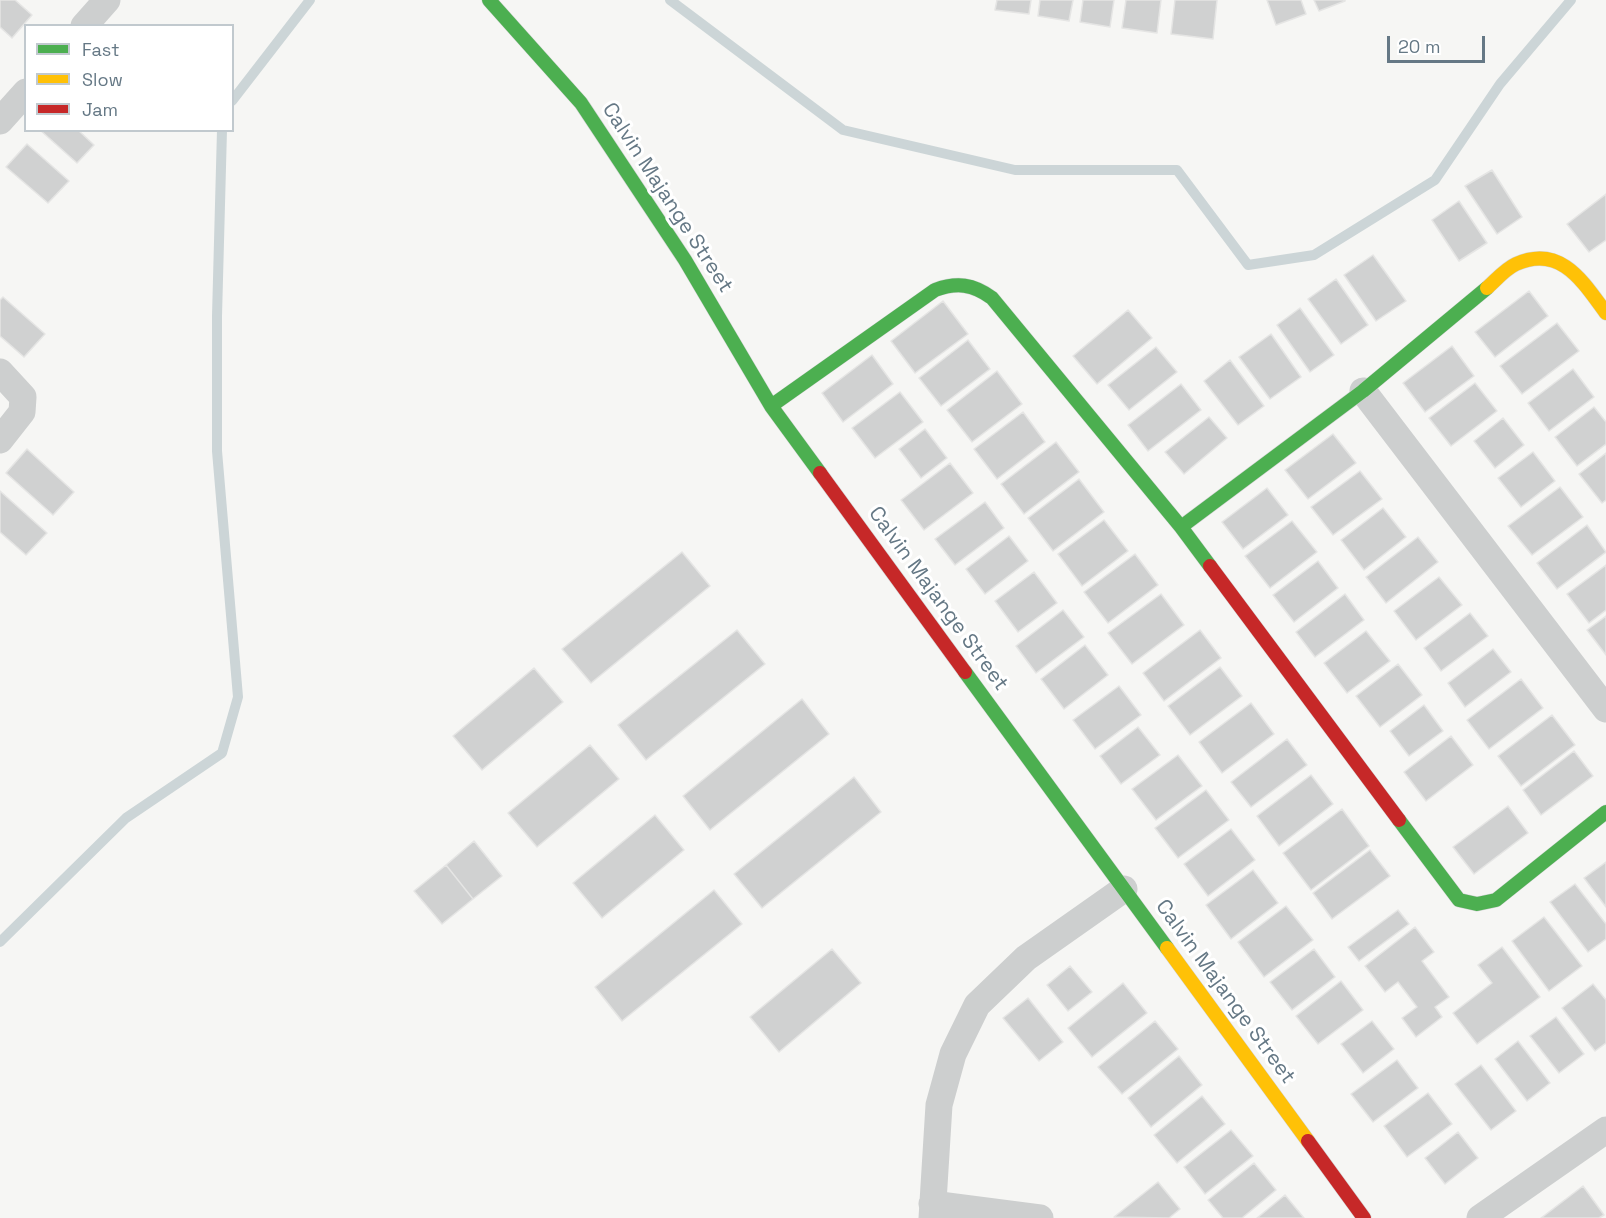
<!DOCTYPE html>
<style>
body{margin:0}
#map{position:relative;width:1606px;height:1218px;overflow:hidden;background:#f6f6f4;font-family:"Space Grotesk",sans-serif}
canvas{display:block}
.legend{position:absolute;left:24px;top:24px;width:210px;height:108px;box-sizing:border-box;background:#fff;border:2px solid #c1c9ce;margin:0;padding:8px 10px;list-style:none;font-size:18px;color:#657885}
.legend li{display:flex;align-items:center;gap:12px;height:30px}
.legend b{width:30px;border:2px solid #c1c9ce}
.scale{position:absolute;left:1387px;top:36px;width:98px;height:27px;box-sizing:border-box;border:3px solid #657885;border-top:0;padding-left:8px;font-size:18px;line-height:21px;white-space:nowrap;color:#657885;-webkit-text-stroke:4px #fff;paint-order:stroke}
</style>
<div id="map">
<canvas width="1606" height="1218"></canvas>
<ul class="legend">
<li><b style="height:8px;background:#4caf50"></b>Fast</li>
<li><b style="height:8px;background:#ffc107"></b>Slow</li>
<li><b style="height:8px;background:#c62828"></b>Jam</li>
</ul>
<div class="scale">20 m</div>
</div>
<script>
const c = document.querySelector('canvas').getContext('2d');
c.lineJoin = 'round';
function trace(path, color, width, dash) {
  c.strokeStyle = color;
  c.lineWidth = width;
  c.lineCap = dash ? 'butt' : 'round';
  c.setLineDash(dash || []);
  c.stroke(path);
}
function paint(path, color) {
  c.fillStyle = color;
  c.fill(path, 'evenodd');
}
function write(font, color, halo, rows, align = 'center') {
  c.font = font + ' "Space Grotesk",sans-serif';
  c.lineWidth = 6;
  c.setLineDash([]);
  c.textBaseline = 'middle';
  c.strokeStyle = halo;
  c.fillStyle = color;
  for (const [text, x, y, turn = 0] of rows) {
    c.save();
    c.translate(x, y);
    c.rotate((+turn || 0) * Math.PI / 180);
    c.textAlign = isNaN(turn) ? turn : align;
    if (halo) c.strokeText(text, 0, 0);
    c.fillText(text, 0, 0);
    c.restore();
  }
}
trace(new Path2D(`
 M670,0L843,130L1015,170H1177L1248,265L1314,255L1435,180L1500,84L1571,0
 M232,101L310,0
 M0,942L126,818L222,753L238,697L217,451V316L222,130`), '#ccd5d7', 10);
const building = new Path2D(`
 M0,0H15L32,15L12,38L0,27Z
 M997,0H1031L1029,14L995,10Z
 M1040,0H1073L1069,21L1038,16Z
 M1083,0H1114L1110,27L1080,22Z
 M1126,0H1161L1157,33L1122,28Z
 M1175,0H1217L1213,39L1171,34Z
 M1267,0H1301L1306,14L1276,25Z
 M1314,0H1345V1L1319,11Z
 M40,130H78L94,145L77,163Z
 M27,144L69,181L48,203L6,167Z
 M1492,170L1522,217L1497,234L1465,186Z
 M1606,194V240L1589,252L1567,224Z
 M1459,201L1487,243L1459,261L1432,220Z
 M1373,255L1406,301L1376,321L1344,275Z
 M1336,279L1368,325L1341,344L1308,299Z
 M1529,291L1548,316L1495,357L1475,332Z
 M3,297L45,334L24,357L0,336V300Z
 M943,301L968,334L915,373L891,341Z
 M1300,308L1334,355L1310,372L1277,325Z
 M1128,310L1152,338L1097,384L1073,356Z
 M1557,323L1579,351L1522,394L1500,366Z
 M1271,334L1301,377L1270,399L1239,357Z
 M968,340L990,369L941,406L919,378Z
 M1452,346L1474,376L1425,412L1403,383Z
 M1156,347L1177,372L1129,410L1108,385Z
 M872,355L893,384L843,422L822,393Z
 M1230,360L1264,406L1238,425L1204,381Z
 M1573,369L1594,397L1549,431L1528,403Z
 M997,371L1022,404L972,442L947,410Z
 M1475,383L1497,411L1451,446L1429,418Z
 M1181,384L1201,410L1148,451L1128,425Z
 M900,392L923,422L875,458L852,428Z
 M1594,407L1606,422V444L1577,466L1555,437Z
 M1023,412L1045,442L997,479L974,449Z
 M1209,417L1227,438L1184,474L1165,452Z
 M1503,418L1524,445L1495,468L1474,441Z
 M925,429L947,458L921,478L899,449Z
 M1333,434L1356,463L1308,499L1285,470Z
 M1056,442L1079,472L1024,514L1001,484Z
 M27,449L74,492L53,515L6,473Z
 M1533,452L1555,481L1521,507L1498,478Z
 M1606,453V500L1602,503L1579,474Z
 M950,463L973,493L924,530L901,500Z
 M1360,471L1382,499L1333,535L1311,507Z
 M1079,479L1104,512L1053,551L1028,518Z
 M1560,487L1583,517L1532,555L1508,526Z
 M1267,488L1288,515L1243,549L1222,522Z
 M0,491L47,533L26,555L0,532Z
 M985,502L1004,528L955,565L935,539Z
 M1383,508L1406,537L1364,570L1341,540Z
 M1104,520L1128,551L1082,586L1058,554Z
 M1292,521L1317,552L1270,588L1245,556Z
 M1587,525L1606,552L1557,589L1537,563Z
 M1009,536L1028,561L985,594L966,569Z
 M1418,537L1438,562L1386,603L1366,577Z
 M682,552L710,586L591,683L562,649Z
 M1135,554L1158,585L1108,623L1084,592Z
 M1318,561L1338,588L1294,622L1273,595Z
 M1606,565V610L1589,623L1567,594Z
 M1034,572L1057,603L1018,632L995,601Z
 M1439,577L1462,605L1416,640L1394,611Z
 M1161,594L1184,625L1132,664L1108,633Z
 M1345,594L1364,620L1315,657L1296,632Z
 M1063,610L1084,637L1036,673L1016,646Z
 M1470,613L1488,636L1441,671L1424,648Z
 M1606,616V655L1587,630Z
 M737,630L765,664L646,760L618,725Z
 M1200,630L1221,658L1164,701L1143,673Z
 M1366,631L1390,661L1347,693L1324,663Z
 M1085,645L1108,675L1064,709L1041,679Z
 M1493,649L1511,672L1465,707L1448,683Z
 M1398,664L1422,695L1380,727L1356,696Z
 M1220,667L1242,696L1190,735L1168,706Z
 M534,668L563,702L482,770L453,736Z
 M1521,679L1543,708L1489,749L1467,720Z
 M1119,686L1141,715L1095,749L1073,720Z
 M802,699L829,734L710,830L683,796Z
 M1251,703L1274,734L1222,773L1199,742Z
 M1424,705L1443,731L1409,756L1390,731Z
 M1552,715L1575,745L1521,786L1498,756Z
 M1138,727L1160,755L1121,784L1100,756Z
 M1451,736L1473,765L1426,801L1404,772Z
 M1287,739L1307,765L1251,807L1231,782Z
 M590,745L619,779L537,847L508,813Z
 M1574,751L1593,776L1541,815L1523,790Z
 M1178,755L1202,786L1156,820L1132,789Z
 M1311,775L1333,804L1279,846L1257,816Z
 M854,777L881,812L762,908L734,874Z
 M1206,790L1229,820L1178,858L1155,828Z
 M1508,806L1528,833L1474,874L1453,847Z
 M1342,809L1369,846L1311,890L1283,853Z
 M655,815L684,850L602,918L573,883Z
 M1231,829L1255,860L1208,896L1184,864Z
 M474,841L502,876L473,899L446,865Z
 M1370,850L1390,876L1332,919L1313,893Z
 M1606,862V907L1584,878Z
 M446,865L473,899L442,924L414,891Z
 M1253,870L1278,903L1231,939L1206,905Z
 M1575,884L1606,924V939L1588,952L1550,902Z
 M714,890L742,924L622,1021L595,987Z
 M1286,906L1313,940L1264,977L1238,942Z
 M1398,910L1409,924L1359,961L1348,947Z
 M1544,917L1582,966L1549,991L1512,941Z
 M1415,927L1434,952L1422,961L1449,997L1435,1007L1442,1017L1416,1037L1402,1018L1417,1007L1398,982L1385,992L1365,966Z
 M1502,947L1540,997L1477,1044L1453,1013L1492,983L1478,965Z
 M832,949L861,983L779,1052L750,1017Z
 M1314,949L1335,977L1292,1010L1270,982Z
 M1070,966L1092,992L1068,1011L1047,985Z
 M1341,981L1363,1010L1318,1044L1296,1016Z
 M1123,983L1147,1013L1092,1057L1068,1028Z
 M1593,984L1606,1000V1043L1595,1051L1562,1008Z
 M1028,998L1063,1042L1039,1061L1003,1018Z
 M1556,1017L1584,1054L1559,1073L1530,1036Z
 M1155,1021L1178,1049L1122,1094L1098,1067Z
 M1372,1021L1394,1049L1363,1073L1341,1044Z
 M1518,1041L1550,1083L1527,1101L1495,1059Z
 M1179,1056L1202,1085L1151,1127L1128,1098Z
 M1397,1060L1418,1088L1373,1122L1351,1094Z
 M1481,1065L1516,1111L1491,1130L1455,1084Z
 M1428,1093L1452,1124L1407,1157L1384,1126Z
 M1202,1096L1225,1124L1177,1163L1154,1135Z
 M1231,1130L1253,1156L1205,1194L1184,1167Z
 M1458,1132L1478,1158L1445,1184L1425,1158Z
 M1254,1163L1276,1190L1242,1218H1223L1208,1200Z
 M1158,1182L1180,1209L1169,1218L1114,1217Z
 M1583,1186L1604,1215L1599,1218H1541Z
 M1285,1195L1304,1218H1257Z`);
paint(building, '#d0d1d1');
trace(building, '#e5e5e4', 1.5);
const fast = new Path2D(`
 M489,0L581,103L685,260L771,406L820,473
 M771,406L935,290C957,282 973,284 992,298L1181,527L1210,566
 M1181,527L1363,391L1487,288
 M965,672L1167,948
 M1399,820L1459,900L1477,904L1496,900L1606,812`);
const slow = new Path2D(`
 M1487,288C1496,280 1505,269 1516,264C1561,244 1583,282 1606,313
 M1167,948L1308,1141`);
const jam = new Path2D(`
 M820,473L965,672
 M1210,566L1399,820
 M1308,1141L1364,1218`);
trace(fast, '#d3d4d5', 15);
trace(slow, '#d3d4d5', 15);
trace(jam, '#d3d4d5', 15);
trace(new Path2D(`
 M84,26L107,0
 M0,121L26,92
 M0,372L23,397L22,412L0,440
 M1363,391L1606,709
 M932,1204L1040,1218
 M932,1218L939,1105L953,1054L977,1005L1026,958L1124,889
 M1480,1218L1606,1130`), '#cdcfcf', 27);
trace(fast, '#4caf50', 14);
trace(slow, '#ffc107', 14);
trace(jam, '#c62828', 14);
write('21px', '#657885', '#fff', [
 ["Calvin Majange Street",667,198,57],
 ["Calvin Majange Street",938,599,54],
 ["Calvin Majange Street",1225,992,54]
]);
</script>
